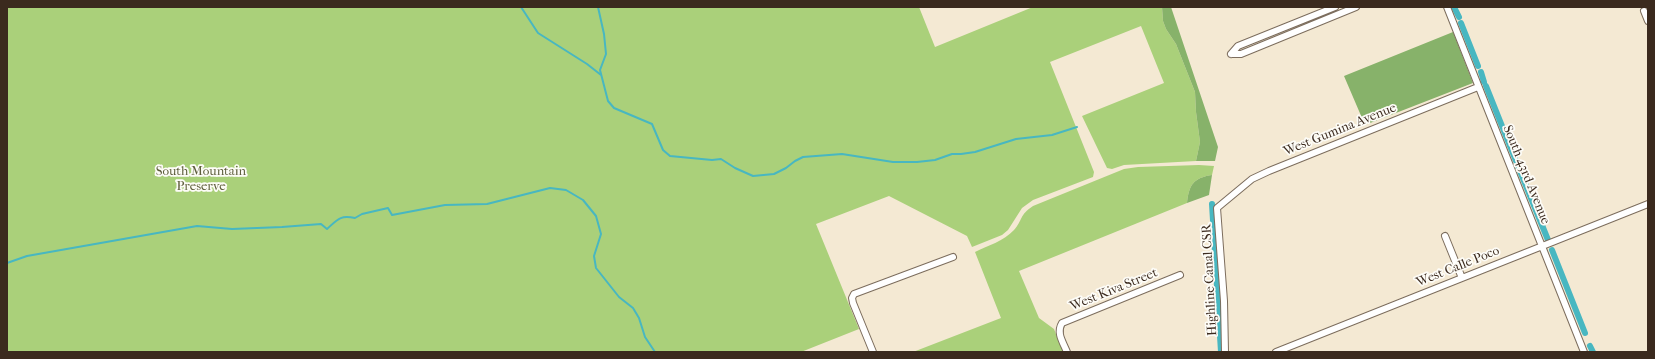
<!DOCTYPE html>
<style>
body{margin:0}
#map{position:relative;width:1655px;height:359px;overflow:hidden;background:#f4e9d3;font-family:"IM FELL French Canon",serif}
canvas{display:block}
.frame{position:absolute;inset:0;border:8px solid #3b2a1e;pointer-events:none}
</style>
<div id="map">
<canvas width="1655" height="359"></canvas>
<div class="frame"></div>
</div>
<script>
const c = document.querySelector('canvas').getContext('2d');
c.lineJoin = 'round';
function paint(path, color) {
  c.fillStyle = color;
  c.fill(path, 'evenodd');
}
function trace(path, color, width, dash) {
  c.strokeStyle = color;
  c.lineWidth = width;
  c.lineCap = dash ? 'butt' : 'round';
  c.setLineDash(dash || []);
  c.stroke(path);
}
function write(font, color, halo, rows, align = 'center') {
  c.font = font + ' "IM FELL French Canon",serif';
  c.lineWidth = 3.5;
  c.setLineDash([]);
  c.textBaseline = 'middle';
  c.strokeStyle = halo;
  c.fillStyle = color;
  for (const [text, x, y, turn = 0] of rows) {
    c.save();
    c.translate(x, y);
    c.rotate((+turn || 0) * Math.PI / 180);
    c.textAlign = isNaN(turn) ? turn : align;
    if (halo) c.strokeText(text, 0, 0);
    c.fillText(text, 0, 0);
    c.restore();
  }
}
paint(new Path2D(`
 M7,7H919L935,47L1033,7H1162L1163,21L1166,29L1176,44L1195,92L1196,112L1200,142L1196,161L1124,165L1112,169L1107,168L1082,116L1164,83L1141,26L1050,62L1094,172L1093,177L1033,200L1022,208L1008,230L1002,235L972,247L967,236L889,196L816,224L859,329L801,352H7Z
 M1199,165L1214,166L1212,175C1193,178 1189,185 1187,203L1019,271L1039,318L1054,329L1063,352H913L1001,318L975,252C987,246 1004,241 1014,230C1023,220 1019,215 1033,206L1124,169L1138,167Z`), '#aad07a');
paint(new Path2D(`
 M1162,7H1171L1218,147L1215,161H1196L1200,142L1196,112L1195,92L1176,44L1166,29L1163,21Z
 M1453,32L1473,83L1365,125L1344,76Z
 M1212,175L1209,195L1187,203C1189,185 1193,178 1212,175Z`), '#87b26a');
trace(new Path2D(`
 M521,7L538,33L587,64L601,75
 M598,7L604,34L606,54L600,70L608,101L614,108L652,124L663,150L670,156L712,160L721,159L735,168L753,176L774,174L786,168L795,161L803,157L842,154L893,162H917L935,160L952,154H961L975,152L1016,139L1052,135L1077,127
 M7,263L27,256L197,226L232,229L282,227L321,224L327,229C338,219 340,215 355,218L362,214L388,208L392,215L445,205L487,204L550,188L566,190L583,200L596,216L601,234L594,256L596,268L619,297L633,308L639,318L645,337L655,352`), '#48b7c1', 2);
trace(new Path2D(`
 M1454,7L1459,17
 M1461,23L1478,66
 M1481,72L1484,82
 M1486,86L1516,161
 M1518,166L1548,240
 M1212,204L1221,352
 M1552,250L1585,333
 M1590,346L1593,352`), '#48b7c1', 6);
const minor = new Path2D(`
 M1447,7L1584,352
 M1644,11L1648,21
 M1231,54H1241L1356,7
 M1231,54L1238,46L1335,7
 M1445,236L1462,278
 M873,352L853,303L852,298L854,294L953,257
 M1067,352C1063,342 1056,333 1062,323L1180,275
 M1225,352L1224,301L1217,208L1252,179L1269,171L1478,87
 M1276,352L1648,204`);
trace(minor, '#7c6d5d', 8);
trace(minor, '#fff', 6);
write('13px', '#3b2a1e', '#fdfcf7', [
 ["West Gumina Avenue",1340,130,-22],
 ["South 43rd Avenue",1526,175,68],
 ["West Calle Poco",1458,267,-22],
 ["Highline Canal CSR",1210,280,-93],
 ["West Kiva Street",1114,290,-22]
]);
write('13px', '#5c5c3a', '#fdfcf7', [
 ["South Mountain",201,172],
 ["Preserve",201,187]
]);
</script>
